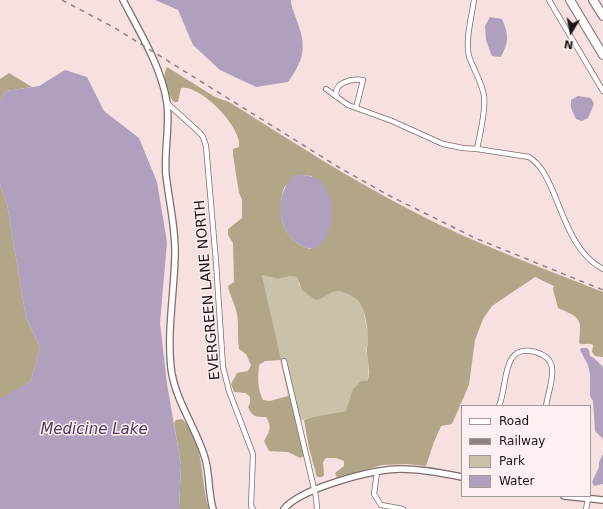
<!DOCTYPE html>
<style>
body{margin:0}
#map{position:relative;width:603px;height:509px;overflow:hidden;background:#f7e0e0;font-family:"DejaVu Sans",sans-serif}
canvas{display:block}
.legend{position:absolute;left:461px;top:405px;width:130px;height:92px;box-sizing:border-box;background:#fef0f0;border:1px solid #a49999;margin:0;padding:5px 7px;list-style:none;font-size:12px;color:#1e1616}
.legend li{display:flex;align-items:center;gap:8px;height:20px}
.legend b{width:20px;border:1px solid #a49999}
.north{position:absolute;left:551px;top:12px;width:40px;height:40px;-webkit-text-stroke:3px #fef0f0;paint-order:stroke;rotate:190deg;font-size:11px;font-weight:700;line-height:16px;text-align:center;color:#1e1616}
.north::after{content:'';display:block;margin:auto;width:14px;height:18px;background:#1e1616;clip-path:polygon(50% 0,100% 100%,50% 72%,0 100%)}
</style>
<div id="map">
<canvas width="603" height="509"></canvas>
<ul class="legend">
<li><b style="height:5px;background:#fff"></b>Road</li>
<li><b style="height:5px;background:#908080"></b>Railway</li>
<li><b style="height:11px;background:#cbc0a8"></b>Park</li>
<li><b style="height:11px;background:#b0a0bd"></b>Water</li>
</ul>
<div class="north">N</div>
</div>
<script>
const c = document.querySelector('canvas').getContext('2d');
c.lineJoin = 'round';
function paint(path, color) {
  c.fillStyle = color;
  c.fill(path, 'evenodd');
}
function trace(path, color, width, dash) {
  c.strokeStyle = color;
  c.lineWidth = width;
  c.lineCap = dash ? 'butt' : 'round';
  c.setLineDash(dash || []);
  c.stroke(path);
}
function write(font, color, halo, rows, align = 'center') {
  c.font = font + ' "DejaVu Sans",sans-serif';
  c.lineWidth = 3;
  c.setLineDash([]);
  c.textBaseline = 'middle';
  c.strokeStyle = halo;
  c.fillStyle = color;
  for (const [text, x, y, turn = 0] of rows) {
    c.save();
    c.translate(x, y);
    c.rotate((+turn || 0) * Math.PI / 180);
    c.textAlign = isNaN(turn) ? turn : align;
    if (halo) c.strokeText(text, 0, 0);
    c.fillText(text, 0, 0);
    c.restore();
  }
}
paint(new Path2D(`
 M262,275L278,279L290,276L297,277L300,287L329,293L335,291L343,292L356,298L359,301L363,308L369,340L366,349L369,364L368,378L346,411L312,417L296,422L291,399L288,396Z`), '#cbc0a8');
paint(new Path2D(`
 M167,67L215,97L229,102C290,140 351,180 416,213C476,244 540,267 603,292V357L595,356L592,352L593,345C588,342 583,346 579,343C582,317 580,318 558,308L553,289L554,286L535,277L492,306L483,319L475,340L469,385L452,424L441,426L434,442L426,466L407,464L382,465L337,478L335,473L344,466V461L336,458H326L323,462L324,475L322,477H317L309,448L304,420L312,417L346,411L353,389L361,381H367C372,372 367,360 367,351C366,347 369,343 368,339C368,329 365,310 360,303C357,298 350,295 345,293C331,287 327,298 316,300L302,290L297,277L290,276L278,279L262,275L281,360L265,361L259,365C258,377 257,388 263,400L270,401L288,396L291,399L304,456L300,458L288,452L269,451L264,441C270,431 272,426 266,417C256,417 252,417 248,407L250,403V397L246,393L234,392L231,384L237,373L248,371L251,365L246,354L239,349C237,338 239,325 237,314C235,304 230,296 228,286L234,282L233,243L228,235V229L242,218V199L239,193L233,155V149L239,147C243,128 200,84 181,88L178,102H174C167,94 161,77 167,67ZM298,175L312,176L311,249C289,244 279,225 281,203C282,199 282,192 284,188C287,183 294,179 298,175Z
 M9,73L32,87L6,91L0,101V79Z
 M0,184L7,204L26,318L40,347L31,381L2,399L0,398Z
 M182,419C205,440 200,482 209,509H179L181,465L174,423L176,420Z`), '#b2a588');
paint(new Path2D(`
 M155,0H291C291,7 295,14 297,21C307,47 304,60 288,82L256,87L220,70L193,45L178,10Z
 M490,17L502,19C509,36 509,41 501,57L492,56L491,54L486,40L485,26Z
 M65,70L87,77L104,111L139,138L157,182L167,242L160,323L167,384L181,465L179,509H0V398H2L31,381L40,347L26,318L7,204L0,184V101L6,91L39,86Z
 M578,96L591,98L594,104L588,118L582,121L576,119L571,108V100Z
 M298,175C305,175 313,176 319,180C337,194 336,231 319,246C313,251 305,248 299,244C290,239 284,230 282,220C278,205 282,189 292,177Z
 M581,348H587L589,350L590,356L594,358L603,367V439L595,431L593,401L590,396V375L588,365L580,350Z
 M603,454V484L594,486L592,482L599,467V462Z`), '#b0a0bd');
const minor = new Path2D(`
 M474,0C472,15 465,41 469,56C473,69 482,82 484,96C486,112 480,133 477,149
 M549,0L603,91
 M326,89L348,105L392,121L443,144L463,148L477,149L529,157C541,165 546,176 552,189C564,217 574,254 603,269
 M337,97C332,83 352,78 363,80L356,108
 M168,104L200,133L203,137L206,146L216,262L223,367L229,391L253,454L251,506L253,509
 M284,361L316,497L317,509
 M499,406C505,392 504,369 512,358C517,351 523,350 531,351C564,357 550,382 546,406
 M377,472L374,494L381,505L403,509
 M586,509L588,499`);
const tertiary = new Path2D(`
 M123,0C139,31 162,68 167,103C170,125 164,151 166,175C169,202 176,229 175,256C174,294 167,331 171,368C175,401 196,427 205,458C210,475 208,492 213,509
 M564,496L603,500
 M284,509C301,488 374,469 401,469C422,469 442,473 462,477`);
const trunk = new Path2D(`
 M570,0L603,55
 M593,0L603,16`);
trace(minor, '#806c6c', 6);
trace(tertiary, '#806c6c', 8);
trace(trunk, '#806c6c', 10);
trace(minor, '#fff', 4.5);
trace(tertiary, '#fff', 5.5);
trace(trunk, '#fff', 8);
trace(new Path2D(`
 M62,0L115,28L340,168L388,195L475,238L603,290`), '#908080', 1.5, [5, 5]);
write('14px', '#1e1616', '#fef0f0', [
 ["EVERGREEN LANE NORTH",208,290,-95]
]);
write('italic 15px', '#513861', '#fef0f0', [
 ["Medicine Lake",94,430]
]);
</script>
